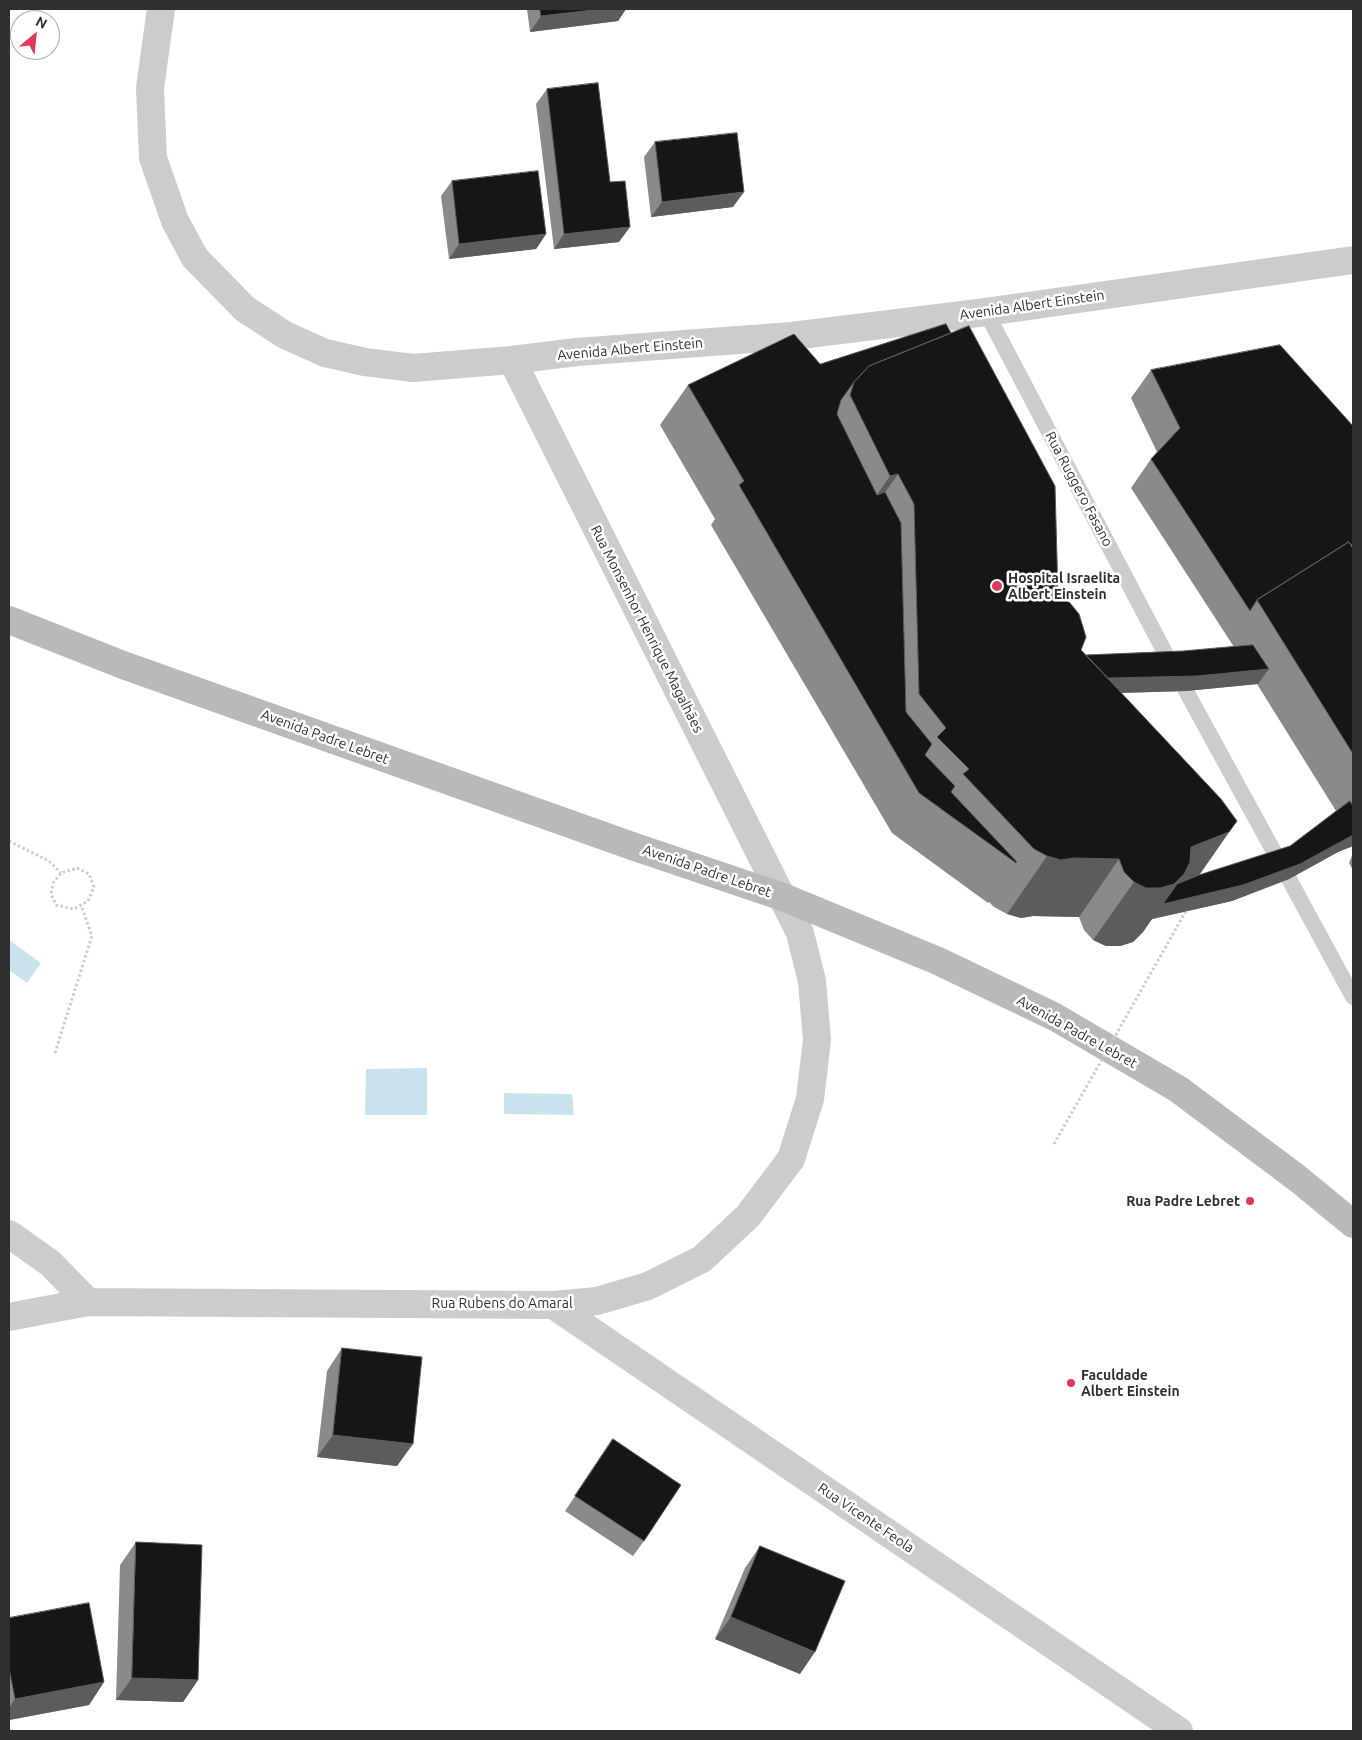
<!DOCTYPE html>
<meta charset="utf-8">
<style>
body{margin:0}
#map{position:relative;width:1362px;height:1740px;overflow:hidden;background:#fff;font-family:Ubuntu,sans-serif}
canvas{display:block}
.frame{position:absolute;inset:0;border:10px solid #2f2f2f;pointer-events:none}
.north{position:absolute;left:10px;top:10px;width:50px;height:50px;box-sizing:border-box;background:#fff;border:1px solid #acacac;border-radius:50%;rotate:28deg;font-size:14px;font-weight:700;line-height:20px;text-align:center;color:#2f2f2f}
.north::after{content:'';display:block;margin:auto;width:18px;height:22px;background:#df3858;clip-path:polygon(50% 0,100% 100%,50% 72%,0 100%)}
</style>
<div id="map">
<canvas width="1362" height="1740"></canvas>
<div class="frame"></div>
<div class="north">N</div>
</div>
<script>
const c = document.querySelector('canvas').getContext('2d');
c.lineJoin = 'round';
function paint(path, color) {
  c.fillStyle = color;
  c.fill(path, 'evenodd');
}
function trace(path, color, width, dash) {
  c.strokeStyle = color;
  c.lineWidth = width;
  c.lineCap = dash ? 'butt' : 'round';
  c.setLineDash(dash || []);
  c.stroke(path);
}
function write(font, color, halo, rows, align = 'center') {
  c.font = font + ' Ubuntu,sans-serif';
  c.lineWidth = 5;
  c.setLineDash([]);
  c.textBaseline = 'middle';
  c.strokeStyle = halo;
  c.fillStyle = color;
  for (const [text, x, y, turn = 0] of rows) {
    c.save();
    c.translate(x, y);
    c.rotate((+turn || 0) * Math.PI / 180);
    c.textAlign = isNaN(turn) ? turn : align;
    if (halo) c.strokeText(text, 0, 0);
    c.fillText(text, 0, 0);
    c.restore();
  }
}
paint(new Path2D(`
 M9,940L41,963L27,983L9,970Z
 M427,1068V1115H365L366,1069Z
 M504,1093L572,1094L574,1115L504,1114Z`), '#cae2eb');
trace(new Path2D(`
 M9,841L49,861L61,873
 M77,868L89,874L94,887L88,901L74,909L56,905L51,894L53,883L61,873Z
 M55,1053L92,936L81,905`), '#ccc', 3, [2.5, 2.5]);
trace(new Path2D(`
 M986,312L1172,666
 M1186,691L1279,861
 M1289,879L1353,997`), '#ccc', 16);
trace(new Path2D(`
 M161,9L150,88L153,158L175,221L195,258L245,309L285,335L325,353L365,362L413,368L512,360L577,352L792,336L986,312L1353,260
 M9,1234L50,1263L88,1302
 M553,1305L1179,1731
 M9,1317L88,1302L553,1305L597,1301L648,1286L702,1259L748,1216L791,1159L810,1099L817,1040L812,981L800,933L512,360`), '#ccc', 28);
trace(new Path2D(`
 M9,620L123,665L632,846L783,897L938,961L1055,1017L1178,1089L1297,1178L1353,1224`), '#b9b9b9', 28);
trace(new Path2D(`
 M1054,1144L1186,911`), '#ccc', 3, [2.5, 2.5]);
paint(new Path2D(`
 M527,9H626L618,21L530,32Z
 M547,89L610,182L619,242L554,249L536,104Z
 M655,142L733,207L651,217L644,157Z
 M452,181L546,234L536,249L449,259L441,196Z
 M946,324L1081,650L1086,655L1183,651L1234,647L1131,488L1151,459L1157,452L1131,398L1151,370L1353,426V846L1338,852L1289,879L1232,901L1152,919L1143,932L1133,942L1120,946H1106L1093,940L1084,930L1079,917L1033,916L1021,918L1007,914L994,907L989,902L988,903L892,833L711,525L715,519L660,425L688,385L820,364ZM1257,684L1336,811L1290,846L1199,875L1237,821L1121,693L1186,691Z
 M1353,853V870L1349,863Z
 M342,1348L397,1466L317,1457L327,1371Z
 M603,1455L644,1541L633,1556L565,1511Z
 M136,1542L198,1680L183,1702L116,1700L120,1565Z
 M760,1546L800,1674L715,1639L745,1568Z
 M9,1618L104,1682L89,1705L9,1720Z`), '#8a8a8a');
paint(new Path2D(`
 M602,9H626L618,21L530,32L541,16Z
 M744,192L733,207L651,217L662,202Z
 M630,227L619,242L554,249L564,234Z
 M546,234L536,249L449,259L459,244Z
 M898,474L857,532L850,534L890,476Z
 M1269,669L1258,684L1186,691L1045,695L1056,679Z
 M1229,832L1189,890L1353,835V846L1338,852L1289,879L1232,901L1152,919L1143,932L1133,942L1120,946H1106L1093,940L1134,882L1191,847Z
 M1047,856L1073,858L1119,859L1079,917L1033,916L1021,918L1007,914Z
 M333,1435L413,1444L397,1466L317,1457Z
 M731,1617L815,1652L800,1674L715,1639Z
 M132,1678L198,1680L183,1702L116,1700Z
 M104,1682L89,1705L9,1720V1708L15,1699Z`), '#5c5c5c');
const building = new Path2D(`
 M540,9H602L541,16Z
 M598,83L610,182L625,181L630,227L564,234L547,89Z
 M737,133L744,192L662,202L655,142Z
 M538,171L546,234L459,244L452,181Z
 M946,324L951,333L869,366L854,382L841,400L837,414L877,495L885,492L901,523L906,712L932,744L925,755L955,786L951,792L1017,862L1016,863L919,793L739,485L744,481L688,385L794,334L820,364Z
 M969,326L1055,486L1058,594L1070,603L1079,614L1086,637L1081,650L1221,799L1237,821L1229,832L1191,847L1190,862L1184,874L1174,884L1160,888H1146L1134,882L1124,872L1119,859L1073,858L1061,860L1047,856L1034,849L963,774L969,769L937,737L946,728L919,694L914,504L898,474L890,476L850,395L854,382L869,366Z
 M1280,345L1353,426V544L1351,545L1349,542L1257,600L1250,611L1151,459L1180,428L1151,370Z
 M1349,542L1353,549V754L1257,600Z
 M1253,645L1269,669L1197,676L1108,678L1086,655L1183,651Z
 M1350,801L1353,806V835L1300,864L1243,885L1163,904L1177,884L1199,875L1290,846Z
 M342,1348L422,1357L413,1444L333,1435Z
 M613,1439L681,1485L644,1541L575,1496Z
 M136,1542L202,1545L198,1680L132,1678Z
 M760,1546L845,1581L815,1652L731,1617Z
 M89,1603L104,1682L15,1699L9,1668V1618Z`);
paint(building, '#161616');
trace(building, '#5c5c5c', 1);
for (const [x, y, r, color] of [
 [997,586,6,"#df3858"],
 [1250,1201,5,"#df3858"],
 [1071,1383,5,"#df3858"]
]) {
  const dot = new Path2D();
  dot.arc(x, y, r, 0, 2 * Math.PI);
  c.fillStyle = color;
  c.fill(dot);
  trace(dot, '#fff', 2);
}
write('14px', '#2f2f2f', '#fff', [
 ["Avenida Albert Einstein",1032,305,-8],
 ["Avenida Albert Einstein",630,349,-5],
 ["Rua Ruggero Fasano",1079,489,62],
 ["Rua Monsenhor Henrique Magalhães",647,629,63],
 ["Avenida Padre Lebret",325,737,20],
 ["Avenida Padre Lebret",707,871,19],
 ["Avenida Padre Lebret",1077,1032,29],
 ["Rua Rubens do Amaral",502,1303],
 ["Rua Vicente Feola",866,1518,34]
]);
write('bold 14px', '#2f2f2f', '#fff', [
 ["Hospital Israelita",1008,578],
 ["Albert Einstein",1008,594],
 ["Rua Padre Lebret",1240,1201,"right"],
 ["Faculdade",1081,1375],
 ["Albert Einstein",1081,1391]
], 'left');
</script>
